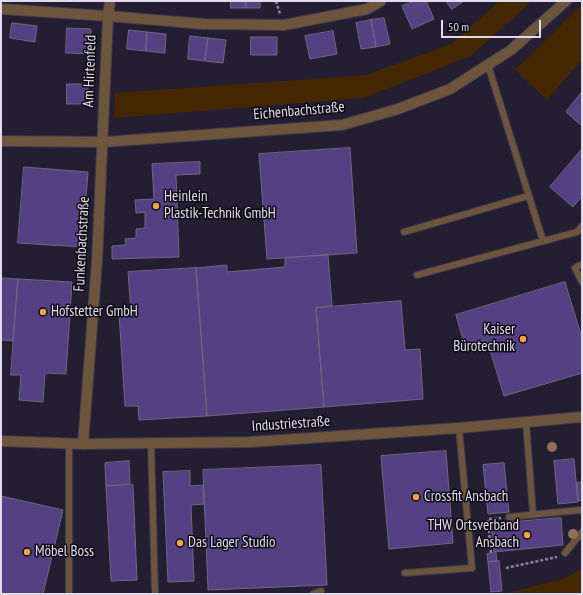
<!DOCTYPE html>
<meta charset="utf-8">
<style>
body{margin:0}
#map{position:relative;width:583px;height:595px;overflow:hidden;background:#241e33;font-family:"PT Sans Narrow",sans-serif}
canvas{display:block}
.frame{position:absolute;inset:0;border:2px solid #e0dceb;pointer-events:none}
.scale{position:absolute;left:441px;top:20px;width:100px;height:18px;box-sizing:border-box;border:2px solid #e0dceb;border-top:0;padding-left:5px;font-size:12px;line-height:14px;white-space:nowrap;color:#e0dceb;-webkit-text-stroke:3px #0c0a13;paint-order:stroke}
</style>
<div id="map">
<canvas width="583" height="595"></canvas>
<div class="frame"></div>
<div class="scale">50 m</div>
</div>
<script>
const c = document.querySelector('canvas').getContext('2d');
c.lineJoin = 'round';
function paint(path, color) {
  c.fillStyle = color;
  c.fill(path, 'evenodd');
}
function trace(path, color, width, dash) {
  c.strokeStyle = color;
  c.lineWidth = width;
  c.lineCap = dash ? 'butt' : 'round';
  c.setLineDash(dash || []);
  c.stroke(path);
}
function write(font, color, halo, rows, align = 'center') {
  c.font = font + ' "PT Sans Narrow",sans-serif';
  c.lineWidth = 3;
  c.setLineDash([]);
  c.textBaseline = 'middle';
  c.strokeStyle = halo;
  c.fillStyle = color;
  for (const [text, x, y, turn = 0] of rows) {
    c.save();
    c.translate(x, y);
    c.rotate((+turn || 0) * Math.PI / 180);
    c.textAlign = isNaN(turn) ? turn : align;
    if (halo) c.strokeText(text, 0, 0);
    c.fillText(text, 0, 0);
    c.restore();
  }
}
paint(new Path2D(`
 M499,1H532L471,56L364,98L114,118L115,93L366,75L451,44Z
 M582,4V60L547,100L515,70Z
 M582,568V594H503L565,578Z`), '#442600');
const building = new Path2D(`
 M231,1H246V8H231Z
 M246,1H260V8H246Z
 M415,1H426L434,19L412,29L402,6Z
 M446,1H464L452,9Z
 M384,18L390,44L376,47L371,20Z
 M371,20L376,47L361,49L356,23Z
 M12,23L37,26L35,42L10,38Z
 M67,28L91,29L90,54L66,53Z
 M129,30L147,32L146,51L127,49Z
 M333,31L337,54L310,59L305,36Z
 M147,32L166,34L165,53L146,51Z
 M190,36L208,38L205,61L188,59Z
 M251,37H277V55H251Z
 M208,38L226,40L223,63L205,61Z
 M67,84H88V104H67Z
 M582,92V126L566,112Z
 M350,148L357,253L267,259L259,154Z
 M582,149V196L573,207L550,187Z
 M200,162V174L176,175L179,257L112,259V246L126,245L125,239L136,238V229L145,228V212L136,213L135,200L154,199L152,164Z
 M24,167L88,172L82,247L18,243Z
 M328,255L332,306L316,308L324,407L207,416L196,268L227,265V272L285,267V258Z
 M196,268L207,416L139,420L138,406H125L119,313L131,312L128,272Z
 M1,278L18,279L13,341L1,340Z
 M18,279L72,282L66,374L45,373L43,402L19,400L21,375H11Z
 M565,282L582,338V373L504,396L487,340L465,346L456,315Z
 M401,301L405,350L420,349L423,399L324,407L316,308Z
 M446,451L453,543L389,549L381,456Z
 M574,459L578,502L558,504L554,461Z
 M129,461L130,484L106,486L105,463Z
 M504,463L509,512L488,514L483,465Z
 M321,465L327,585L208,590L203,470Z
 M190,471V486L203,485L204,504L191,505L194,581L168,582L163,472Z
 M582,482V500L578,501L577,483Z
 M133,485L137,580L111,581L106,486Z
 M1,496L63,510L43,594H1Z
 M561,518L563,545L494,552L491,524Z
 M496,553L497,561L488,562L487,554Z
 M499,561L502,591L491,592L488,562Z`);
paint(building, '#564084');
trace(building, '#6e6881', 1);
const service = new Path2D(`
 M488,65L543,241
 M404,232L528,196
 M582,264L575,268L582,282
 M417,275L577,232L582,226
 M526,422L533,514
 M151,443L155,594
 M509,517L580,510L582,511
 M565,553L582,532
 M405,573L472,568L459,428
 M69,594V444
 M313,594L321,591`);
const minor = new Path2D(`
 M1,9L108,16L204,24L284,25L367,9L381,1
 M1,441L83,444L250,442L459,428L582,417
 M83,444L97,261L108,16L110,1`);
const tertiary = new Path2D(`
 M1,141L103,142L342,125L398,109L450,89L511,50L566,1`);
trace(service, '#3e394d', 8);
trace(minor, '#3e394d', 12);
trace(tertiary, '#3e394d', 12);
trace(new Path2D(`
 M276,1L280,14
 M491,553L488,519L501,518
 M506,568L557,557`), '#8a8597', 2.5, [3, 2]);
trace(service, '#6d543c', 6);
trace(minor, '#6d543c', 10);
trace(tertiary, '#6d543c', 10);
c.fillStyle = '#967055';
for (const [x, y] of [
 [552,447],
 [573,534]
]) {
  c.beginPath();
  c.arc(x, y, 5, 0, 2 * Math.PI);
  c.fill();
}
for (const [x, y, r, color] of [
 [156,206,4,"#f6a247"],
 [43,312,4,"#f6a247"],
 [523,339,4,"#f6a247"],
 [416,497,4,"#f6a247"],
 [527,535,4,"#f6a247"],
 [180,543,4,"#f6a247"],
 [27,552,4,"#f6a247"]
]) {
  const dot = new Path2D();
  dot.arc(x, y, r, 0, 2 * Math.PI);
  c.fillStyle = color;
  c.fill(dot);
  trace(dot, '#0c0a13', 1.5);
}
write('15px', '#e0dceb', '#0c0a13', [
 ["Am Hirtenfeld",90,71,-88],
 ["Eichenbachstraße",299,111,-5],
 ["Funkenbachstraße",82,244,-87],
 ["Industriestraße",291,424,-4]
]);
write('15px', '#e0dceb', '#0c0a13', [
 ["Heinlein",164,197],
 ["Plastik-Technik GmbH",164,214],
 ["Hofstetter GmbH",51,312],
 ["Kaiser",515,330,"right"],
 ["Bürotechnik",515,347,"right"],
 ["Crossfit Ansbach",424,497],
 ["THW Ortsverband",519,526,"right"],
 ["Ansbach",519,543,"right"],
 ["Das Lager Studio",188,543],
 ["Möbel Boss",35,552]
], 'left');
</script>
